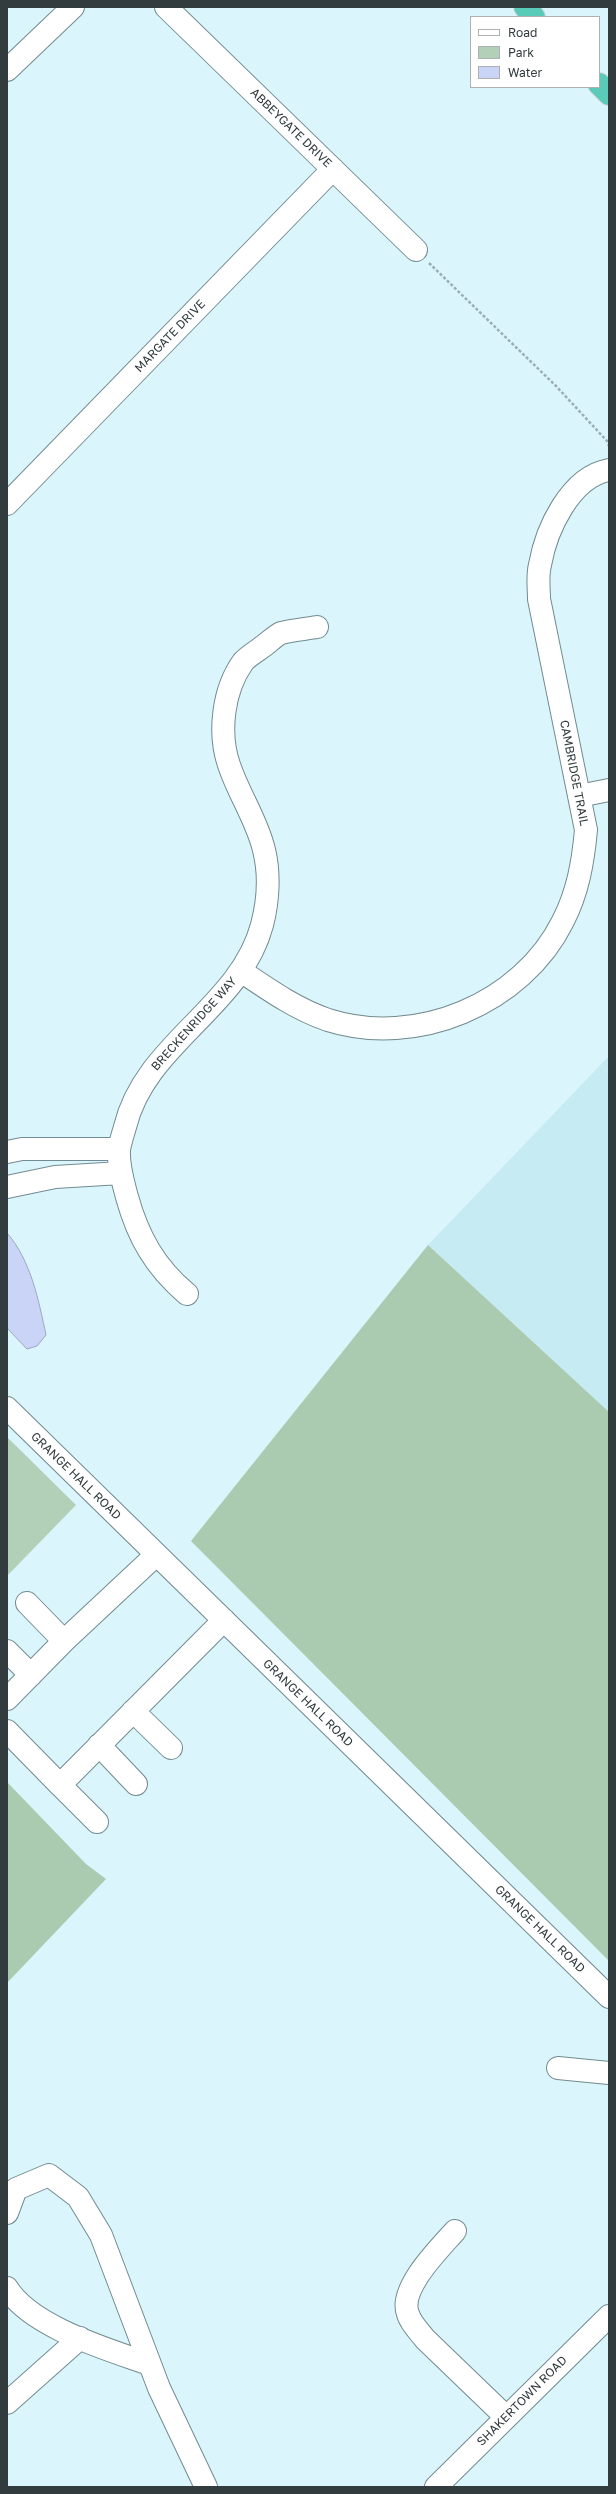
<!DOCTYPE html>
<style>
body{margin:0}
#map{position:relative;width:616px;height:2494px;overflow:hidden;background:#daf5fb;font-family:"Golos Text",sans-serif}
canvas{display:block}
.frame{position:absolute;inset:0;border:8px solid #323c3e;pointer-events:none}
.legend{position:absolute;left:470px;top:16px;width:130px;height:72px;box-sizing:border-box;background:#fff;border:1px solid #adb1b2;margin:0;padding:5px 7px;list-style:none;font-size:12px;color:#323c3e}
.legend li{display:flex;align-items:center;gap:8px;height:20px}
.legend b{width:20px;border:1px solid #adb1b2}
</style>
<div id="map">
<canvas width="616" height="2494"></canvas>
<div class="frame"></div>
<ul class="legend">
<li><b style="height:5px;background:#fff"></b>Road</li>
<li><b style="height:11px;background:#b2d0b8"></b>Park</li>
<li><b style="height:11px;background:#cad4f7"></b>Water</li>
</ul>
</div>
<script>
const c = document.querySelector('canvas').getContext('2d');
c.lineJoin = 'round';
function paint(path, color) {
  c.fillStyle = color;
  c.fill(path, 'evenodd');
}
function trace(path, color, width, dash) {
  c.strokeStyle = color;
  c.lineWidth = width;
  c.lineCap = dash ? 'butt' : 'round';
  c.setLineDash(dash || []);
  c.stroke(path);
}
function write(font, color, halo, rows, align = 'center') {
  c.font = font + ' "Golos Text",sans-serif';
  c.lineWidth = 4;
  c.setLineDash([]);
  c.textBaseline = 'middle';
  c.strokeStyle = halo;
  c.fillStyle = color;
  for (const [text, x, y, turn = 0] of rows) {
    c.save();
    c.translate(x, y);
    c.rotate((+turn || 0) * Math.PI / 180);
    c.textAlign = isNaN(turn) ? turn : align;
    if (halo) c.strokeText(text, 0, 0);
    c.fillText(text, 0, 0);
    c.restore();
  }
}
paint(new Path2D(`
 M609,1056V1412L428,1245Z`), '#c6ebf2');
paint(new Path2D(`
 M7,1437L76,1505L7,1576Z`), '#b2d0b8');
paint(new Path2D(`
 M428,1245L609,1412V1961L191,1541Z
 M7,1782L86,1864L106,1879L7,1983Z`), '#abcbb1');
const water = new Path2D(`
 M7,1233C31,1260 39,1302 46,1335L37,1346L27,1349L7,1328Z`);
paint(water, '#cad4f7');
trace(water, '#9ca6c0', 1);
const minor = new Path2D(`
 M166,7L416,250
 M7,70L73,7
 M7,504L333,169
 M579,796L609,790
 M241,971C269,990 296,1009 328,1020C416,1048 522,1004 563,921C578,892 583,862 586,830L539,599C539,588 537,576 540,565C546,530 570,477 609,470
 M7,1152L22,1149H119
 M7,1187L55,1177L121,1173
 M187,1294C155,1267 138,1237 127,1197C123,1182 118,1166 119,1150C120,1143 123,1134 125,1127C145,1043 240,1008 262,925C268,902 270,874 264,850C257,820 239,795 229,765C218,733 223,690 243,662C248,656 256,652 262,647C268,643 275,636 281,633C292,630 305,629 317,627
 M7,1408L609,1997
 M27,1603L64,1641
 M7,1651L31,1675
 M7,1699L64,1641L156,1555
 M133,1711L171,1748
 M7,1731L60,1785L224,1620
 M99,1745L136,1784
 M60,1785L97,1822
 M558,2068L609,2073
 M7,2213L16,2189L49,2175L78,2197L101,2235L159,2388L206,2487
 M455,2231C440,2248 398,2289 408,2314C411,2324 419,2331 425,2339L506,2417
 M7,2288C31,2327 107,2349 149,2364
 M7,2403L80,2338
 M436,2487L609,2316`);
const highway = new Path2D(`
 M525,7L534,17
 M599,84L609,94`);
trace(minor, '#728b90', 24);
trace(highway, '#d6d8d8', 24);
trace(new Path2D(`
 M429,263L556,386L607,441L609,446`), '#9aafb3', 2.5, [3, 2]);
trace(minor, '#fff', 22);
trace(highway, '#5acbb9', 22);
write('12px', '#323c3e', '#fff', [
 ["ABBEYGATE DRIVE",291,128,44],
 ["MARGATE DRIVE",170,336,-46],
 ["CAMBRIDGE TRAIL",574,773,79],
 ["BRECKENRIDGE WAY",194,1024,-48],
 ["GRANGE HALL ROAD",76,1476,44],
 ["GRANGE HALL ROAD",308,1703,44],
 ["GRANGE HALL ROAD",540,1929,44],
 ["SHAKERTOWN ROAD",522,2401,-45]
]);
</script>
